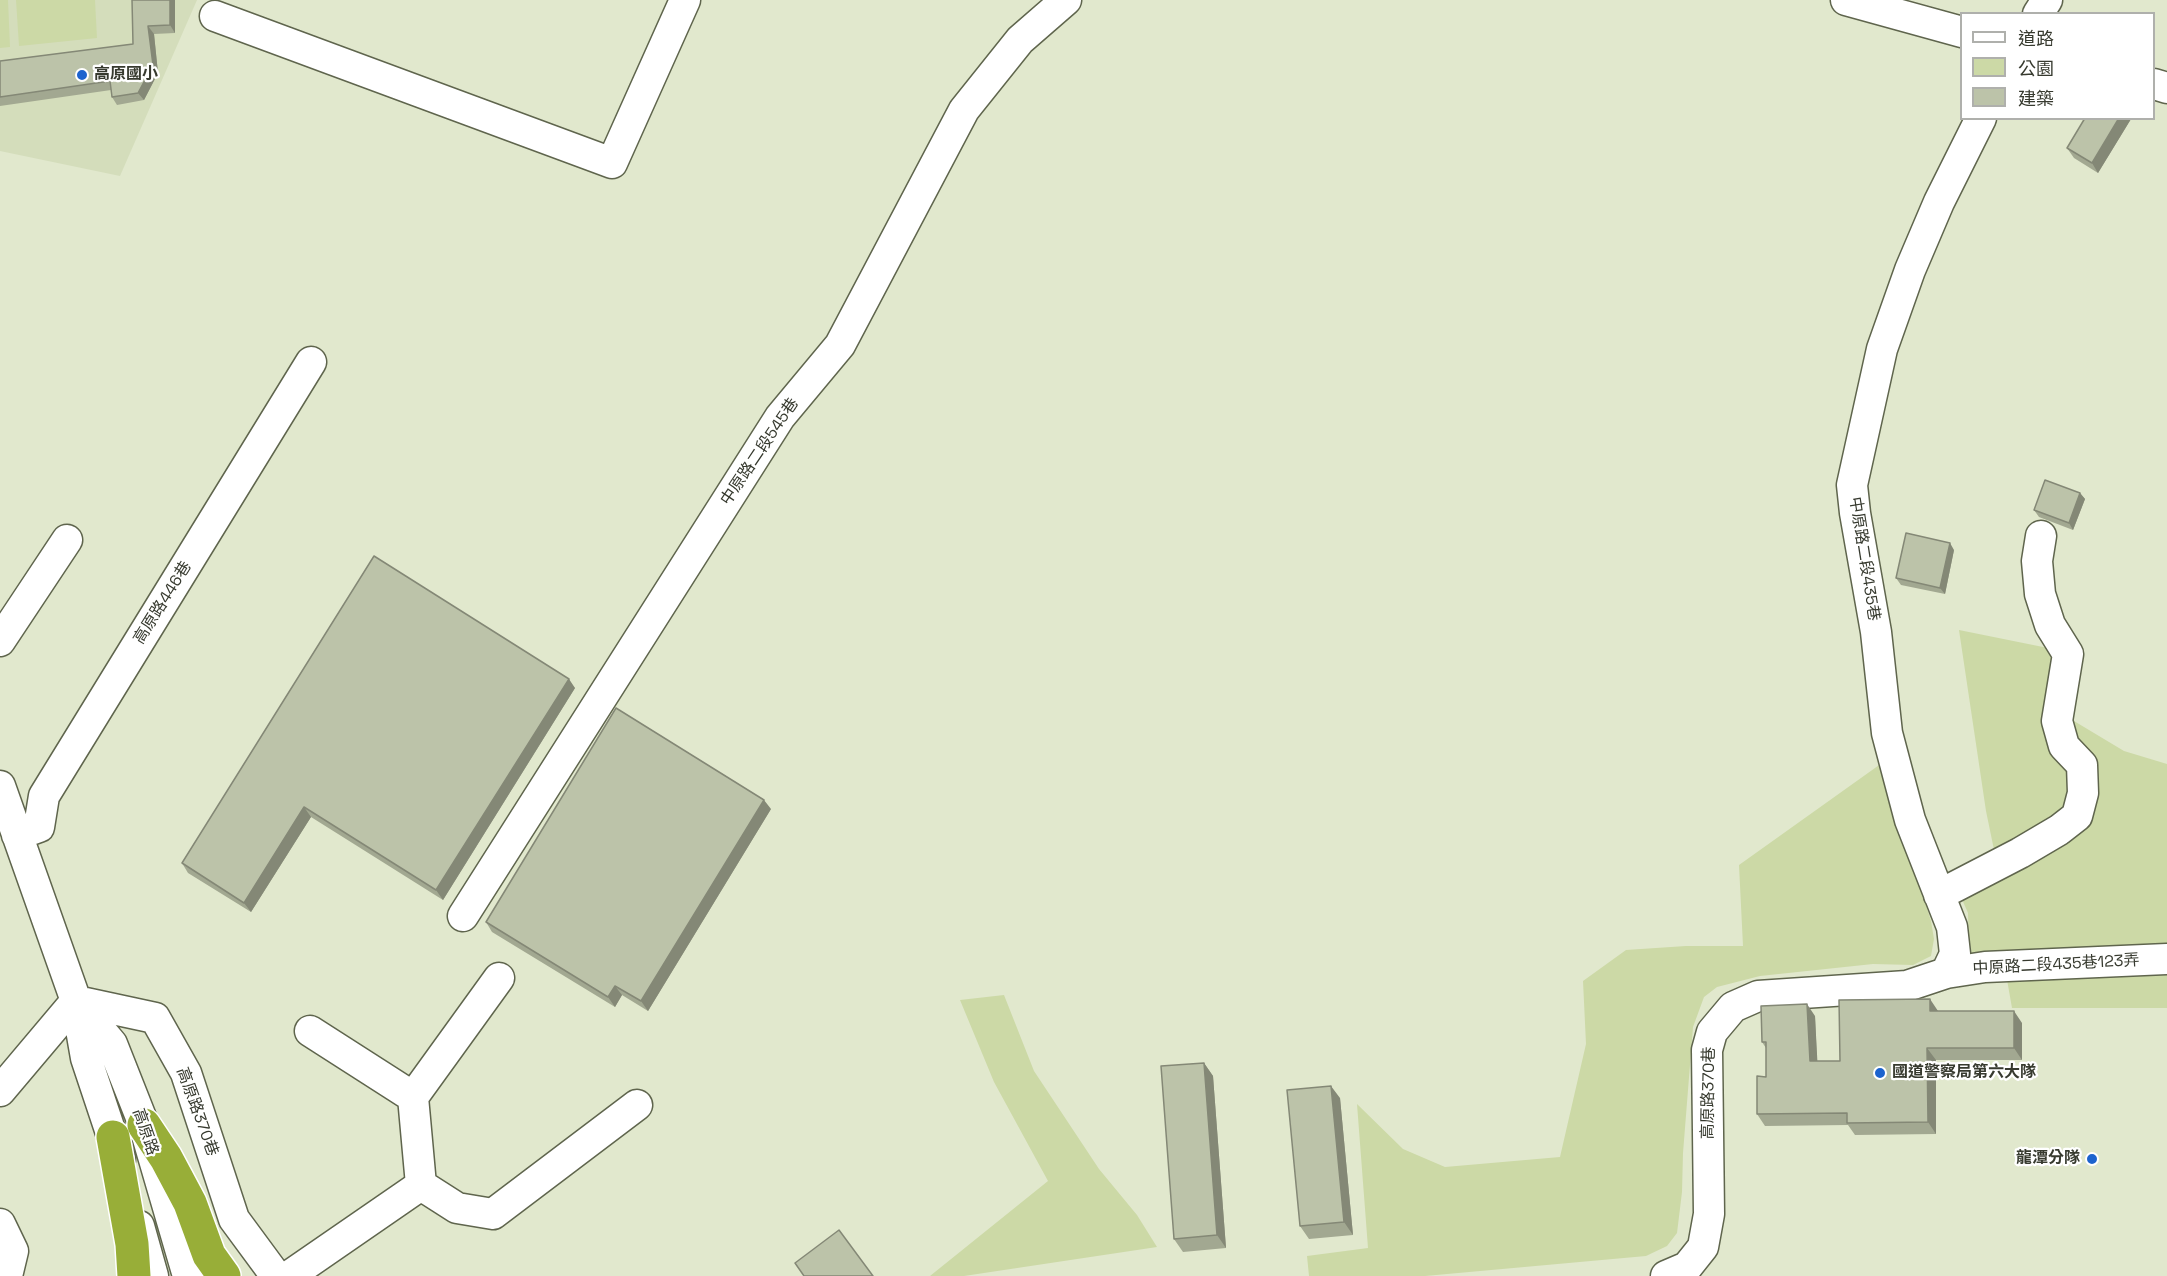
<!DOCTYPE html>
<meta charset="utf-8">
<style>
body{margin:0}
#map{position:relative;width:2167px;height:1276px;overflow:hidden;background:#e1e8cd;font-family:"Space Grotesk","Noto Sans TC",sans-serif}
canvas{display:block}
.legend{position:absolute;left:1960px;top:12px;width:195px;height:108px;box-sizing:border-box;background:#fff;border:2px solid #afb0ac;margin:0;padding:8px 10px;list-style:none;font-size:18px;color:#373a2f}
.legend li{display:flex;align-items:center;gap:12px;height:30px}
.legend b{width:30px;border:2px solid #afb0ac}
</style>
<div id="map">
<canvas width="2167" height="1276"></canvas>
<ul class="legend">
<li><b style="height:8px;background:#fff"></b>道路</li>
<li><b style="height:16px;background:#ccd9a6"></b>公園</li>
<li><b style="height:16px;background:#bcc3a9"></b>建築</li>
</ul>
</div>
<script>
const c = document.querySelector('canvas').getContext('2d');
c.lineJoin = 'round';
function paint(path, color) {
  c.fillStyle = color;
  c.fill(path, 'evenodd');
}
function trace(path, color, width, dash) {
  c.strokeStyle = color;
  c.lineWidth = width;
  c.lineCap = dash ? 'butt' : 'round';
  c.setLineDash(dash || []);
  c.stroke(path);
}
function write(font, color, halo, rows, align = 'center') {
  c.font = font + ' "Space Grotesk","Noto Sans TC",sans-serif';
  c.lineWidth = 4.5;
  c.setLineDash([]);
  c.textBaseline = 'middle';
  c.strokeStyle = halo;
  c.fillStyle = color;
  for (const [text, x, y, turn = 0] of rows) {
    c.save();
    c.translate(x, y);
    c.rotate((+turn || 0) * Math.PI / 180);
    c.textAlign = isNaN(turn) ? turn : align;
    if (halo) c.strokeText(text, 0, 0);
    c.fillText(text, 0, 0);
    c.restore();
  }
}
paint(new Path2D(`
 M0,0H197L120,176L0,151Z`), '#d4ddbb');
paint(new Path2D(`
 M0,0H8L10,47L0,48Z
 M16,0H95L97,38L19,46Z
 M1959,630L2048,648L2069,718L2124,751L2167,764V944L1969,957L1968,913L1961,897L1999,874L1986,811Z
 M1882,763L1931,921L1934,939L1931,956L1913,965L1873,964L1760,976L1717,987L1704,997L1693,1027L1683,1153L1682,1192L1677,1233L1667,1246L1646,1256L1425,1276H1309L1307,1256L1368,1248L1357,1104L1403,1149L1445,1167L1560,1157L1586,1044L1583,981L1626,950L1686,946H1743L1739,865Z
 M2167,969V1008H2012L2006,974Z
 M1004,995L1034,1071L1099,1169L1137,1215L1157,1247L964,1276H930L1048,1181L994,1082L960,1000Z`), '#ccd9a6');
const minor = new Path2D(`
 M1846,0L1962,32
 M2038,14L2047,0
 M215,16L612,163L685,0
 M2154,84L2167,88
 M0,641L67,540
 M0,786L76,1001L86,1058L120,1160
 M17,835L39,827L44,796L311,362
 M1939,895L2020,853L2059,830L2077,816L2083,793L2082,765L2064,746L2057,721L2068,654L2050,625L2040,594L2037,561L2041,536
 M463,916L780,417L840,345L964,110L1020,40L1066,0
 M1946,973L1955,954L1952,927L1910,820L1887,733L1876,632L1855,513L1852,485L1882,349L1910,270L1939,202L1981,118
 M76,1001L155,1018L186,1073L234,1219L276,1276
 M76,1001L112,1044L144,1125L188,1276
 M310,1031L413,1097
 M0,1091L76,1001
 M421,1185L413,1097L499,978
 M0,1224L13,1251L7,1276
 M139,1226L153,1276
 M289,1276L421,1185L457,1208L493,1214L637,1105
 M1666,1276L1687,1267L1703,1247L1709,1214L1707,1050L1712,1032L1733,1007L1758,996L1907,986L1946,973L1985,967L2167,959`);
const highway = new Path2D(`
 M144,1125L166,1158L190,1203L209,1255L224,1276
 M113,1137L132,1244L134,1276`);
trace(minor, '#5f654d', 33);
trace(highway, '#fff', 36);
trace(minor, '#fff', 30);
trace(highway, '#98ae38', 33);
paint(new Path2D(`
 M132,0H175V33L154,34L158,73L144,100L117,105L112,97L111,90L0,106V61L133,44Z
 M2085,118L2131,119L2098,173L2074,158L2067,148Z
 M2080,493L2085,499L2073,530L2039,517L2034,510Z
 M1954,550L1945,594L1901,585L1896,578Z
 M374,556L575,688L443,900L311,817L251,912L188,873L182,863Z
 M771,809L648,1011L622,995L615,1007L492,932L486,922Z
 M1938,1011L2022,1023V1060H1936V1134L1855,1135L1848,1125L1765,1126L1757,1114L1766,1077V1048L1762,1042L1815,1016L1817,1061H1840Z
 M1204,1063L1213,1076L1226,1248L1183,1252L1174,1239Z
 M1340,1098L1353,1235L1309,1239L1300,1226Z`), '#a2a891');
paint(new Path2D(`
 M170,0H175V33L170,25Z
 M148,26L154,34L158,73L144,100L138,93Z
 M2119,118L2131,119L2098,173L2092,163Z
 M2080,493L2085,499L2073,530L2069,523Z
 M1950,543L1954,550L1945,594L1940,588Z
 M569,679L575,688L443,900L436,890Z
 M764,800L771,809L648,1011L641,1001Z
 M304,807L311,817L251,912L244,903Z
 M615,986L622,995L615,1007L608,997Z
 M1930,999L1938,1011H1930Z
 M1807,1004L1815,1016L1818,1073L1810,1061Z
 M2014,1011L2022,1023V1060L2014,1048Z
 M1927,1048L1936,1060V1134L1928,1122Z
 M1204,1063L1213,1076L1226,1248L1217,1235Z
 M1331,1086L1340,1098L1353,1235L1344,1222Z`), '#848876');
const building = new Path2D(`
 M132,0H170V25L148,26L153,65L138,93L112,97L110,81L0,97V61L133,44Z
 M2085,118H2119L2092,163L2067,148Z
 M2045,480L2080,493L2069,523L2034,510Z
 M1906,533L1950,543L1940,588L1896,578Z
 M374,556L569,679L436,890L304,807L244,903L182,863Z
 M616,708L764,800L641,1001L615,986L608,997L486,922Z
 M1930,999V1011H2014V1048H1927L1928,1122L1847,1123V1113L1757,1114V1076L1766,1077V1042H1762L1761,1006L1807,1004L1810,1061H1840L1839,1000Z
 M1204,1063L1217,1235L1174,1239L1161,1066Z
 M1331,1086L1344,1222L1300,1226L1287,1090Z
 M839,1230L873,1276H804L795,1263Z`);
paint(building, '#bcc3a9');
trace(building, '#848876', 1.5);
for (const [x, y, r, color] of [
 [82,75,6,"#1c63ce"],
 [1880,1073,6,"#1c63ce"],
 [2092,1159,6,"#1c63ce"]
]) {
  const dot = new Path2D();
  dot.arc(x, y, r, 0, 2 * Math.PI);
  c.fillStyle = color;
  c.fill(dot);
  trace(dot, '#fff', 2);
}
write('bold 16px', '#373a2f', '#fff', [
 ["高原國小",94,75],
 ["國道警察局第六大隊",1892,1073],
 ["龍潭分隊",2080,1159,"right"]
], 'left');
write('16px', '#373a2f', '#fff', [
 ["中原路二段545巷",760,452,-56],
 ["中原路二段435巷",1864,559,81],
 ["高原路446巷",163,603,-58],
 ["中原路二段435巷123弄",2056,965,-3],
 ["高原路370巷",1709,1093,-89],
 ["高原路370巷",197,1112,70],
 ["高原路",145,1132,71]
]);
</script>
